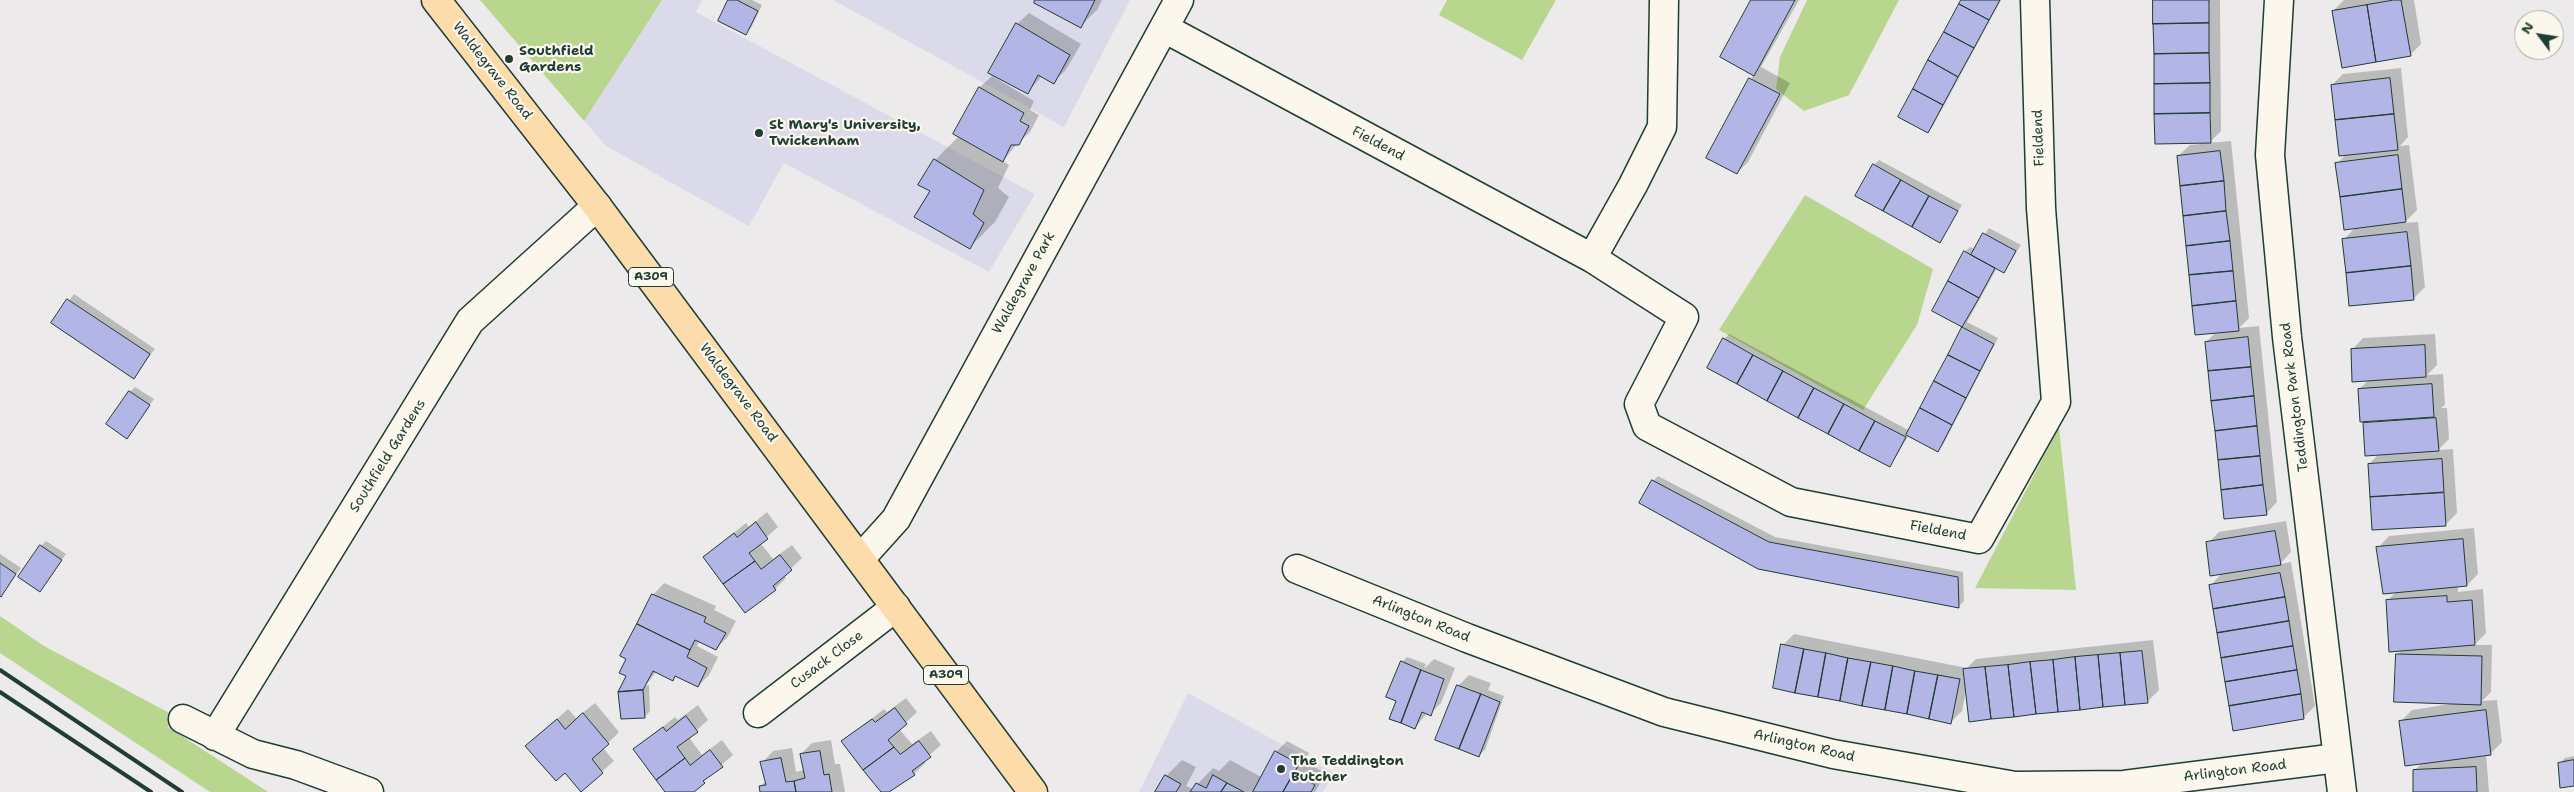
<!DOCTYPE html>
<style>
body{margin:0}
#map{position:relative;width:2574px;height:792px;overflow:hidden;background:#eceaeb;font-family:"Shantell Sans",sans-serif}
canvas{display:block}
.north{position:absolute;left:2514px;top:10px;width:50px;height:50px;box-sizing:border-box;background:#fbf7ec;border:1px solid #a3ada2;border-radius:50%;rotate:301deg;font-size:14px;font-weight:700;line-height:20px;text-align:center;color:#1f3d34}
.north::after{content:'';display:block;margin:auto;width:18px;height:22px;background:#1f3d34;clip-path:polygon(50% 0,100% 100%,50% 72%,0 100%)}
</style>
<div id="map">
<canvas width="2574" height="792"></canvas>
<div class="north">N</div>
</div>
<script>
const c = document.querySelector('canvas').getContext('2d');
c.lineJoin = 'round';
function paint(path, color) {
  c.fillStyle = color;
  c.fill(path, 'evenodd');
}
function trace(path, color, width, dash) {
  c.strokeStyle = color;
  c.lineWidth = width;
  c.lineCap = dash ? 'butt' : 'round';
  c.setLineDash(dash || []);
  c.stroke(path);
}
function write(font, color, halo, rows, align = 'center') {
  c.font = font + ' "Shantell Sans",sans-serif';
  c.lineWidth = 4.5;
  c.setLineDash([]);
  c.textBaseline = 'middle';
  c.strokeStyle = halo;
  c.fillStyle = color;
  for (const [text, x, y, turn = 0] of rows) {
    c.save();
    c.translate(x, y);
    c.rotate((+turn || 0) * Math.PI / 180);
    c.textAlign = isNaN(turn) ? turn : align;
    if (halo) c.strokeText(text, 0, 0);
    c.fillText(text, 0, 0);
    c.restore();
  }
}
paint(new Path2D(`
 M481,0H702L696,12L1035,194L989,272L784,163L749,226L606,146Z
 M833,0H1130L1064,127Z
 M1188,693L1334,773L1323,792H1139Z`), '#dbdaea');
paint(new Path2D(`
 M480,0H662L584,121Z
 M1447,0H1556L1522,60L1439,15Z
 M1807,0H1899L1849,95L1804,111L1776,89L1780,57Z
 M1805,195L1933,269L1917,325L1863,410L1719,330Z
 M2059,427L2076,590L1975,588Z
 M0,616L44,646L173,715L168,727L268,792H210L0,653Z`), '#b8d68e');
paint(new Path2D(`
 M730,0H752L762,5L751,28L745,34Z
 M1037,0H1102L1097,10L1080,26Z
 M1752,0H1799L1761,67L1790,83L1748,162L1737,173L1708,157L1754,74Z
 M1963,0H2001L1933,126L1928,132Z
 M2154,0H2220L2221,131L2209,143L2231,141L2249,318L2239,328L2259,326L2277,502L2266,514L2206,342L2216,332L2178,156L2190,145L2200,144V142Z
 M2344,0H2414L2421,44L2410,55L2333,11Z
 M1029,13L1081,44L1065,71L1053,82L1042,76L1028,92L990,73L1017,24Z
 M2401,68L2408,137L2400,146L2409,145L2417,210L2404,223L2418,222L2425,287L2414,298L2344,239L2355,228L2337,164L2346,154L2332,85L2343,74Z
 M992,76L1034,101L1030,110L1039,115L1030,132L1017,144L1003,161L1009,165L998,188L1009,197L995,222L969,248L931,191L935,160L959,136L955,134L980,87Z
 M1879,160L1962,205L1940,241L1874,165Z
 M1989,228L2021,245L2004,272L1997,268L1967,322L1998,338L1943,445L1938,450L1909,435L1890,466L1724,339L1729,334L1910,431L1964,327L1933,310L1965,252L1970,247L1975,249Z
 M74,294L155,349L133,377L53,322Z
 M2435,334L2437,365L2427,375L2443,374L2445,405L2441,408H2447L2449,439L2438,450L2453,449L2457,513L2446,524L2374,529L2369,464L2379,454L2364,423L2368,420L2359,389L2369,380L2352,350L2363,338Z
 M135,387L154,399L127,437L130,392Z
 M1658,476L1775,537L1963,572L1964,601L1959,606L1758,567L1653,481Z
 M767,512L778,527L760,543L766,550L773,559L792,545L802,558L784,575L786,578L775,589L746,611L704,557L746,523L749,527Z
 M2286,521L2291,552L2280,564L2291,562L2315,706L2304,717L2234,729L2211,585L2223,572L2208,543L2219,532Z
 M2474,528L2478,574L2467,585L2458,586V592L2483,589L2486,633L2474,645H2492L2491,692L2482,701L2497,700L2502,742L2491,753L2486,754L2489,792H2414V771L2423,762L2401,721L2412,710L2457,703L2397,655L2402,650L2387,601L2396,592L2378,548L2389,536Z
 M46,541L66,554L40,591L41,546Z
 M0,554L21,568L1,595L0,594Z
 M664,583L716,606L714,610L736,621L727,638L715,649L699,641L697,646L718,657L709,675L698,686L677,675L673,679L657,671L645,686L649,685L650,711L645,717L628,675L653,595Z
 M1794,634L1967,668L1976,659L2153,640L2159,690L2147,702L1966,691L1962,711L1951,722L1783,645Z
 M1407,657L1426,664L1424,669L1434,659L1455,668L1441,703L1430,714L1427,713L1415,728L1398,701L1402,662Z
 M1469,675L1491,683L1488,690L1504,696L1485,750L1479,755L1458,686Z
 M906,698L917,712L899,729L912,744L931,731L941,745L924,760L925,763L914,774L887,792H883L843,741L884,709L887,712Z
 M595,703L619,732L603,748L614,761L581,790L565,771L527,746L568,709L576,718Z
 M698,705L708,720L689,737L696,747L702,755L722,740L733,755L690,792H667L634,749L675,717L678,720Z
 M831,740L835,764H840L845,792H761L760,786L766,781L762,763L773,751L792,748L796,772L804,770L801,754L812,743Z
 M1287,741L1309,753L1304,762L1326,773L1315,792H1157L1166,776L1182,760L1196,767L1186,786L1193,789L1213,768L1219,771L1230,760L1261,777L1276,752Z
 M2574,756V785L2560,763L2565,758Z`), '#0003');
const building = new Path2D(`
 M728,0H737L758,11L746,35L718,21Z
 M1035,0H1095L1081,28L1034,3Z
 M1751,0H1795L1754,76L1720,57Z
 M1961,0H2000L1989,20L1959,4Z
 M2153,0H2209V23L2153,24Z
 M2394,0H2401L2411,56L2376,62L2367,5Z
 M1959,4L1989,20L1974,48L1944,32Z
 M2367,5L2376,62L2342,68L2332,11Z
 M1016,23L1070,55L1054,84L1038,75L1028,94L988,73Z
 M2209,23V53L2154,54L2153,24Z
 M1944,32L1974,48L1958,77L1928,60Z
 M2209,53L2210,83L2154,84V54Z
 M1928,60L1958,77L1943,105L1913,89Z
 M1749,78L1780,94L1737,174L1706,158Z
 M2390,78L2394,114L2335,120L2331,85Z
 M2210,83V113L2154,114V84Z
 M979,87L1024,113L1020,121L1029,126L1019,145H1011L1003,162L953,134Z
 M1913,89L1943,105L1928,133L1898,117Z
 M2210,113L2211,143L2155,144L2154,114Z
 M2394,114L2398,150L2339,156L2335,120Z
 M2220,151L2224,181L2180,186L2177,156Z
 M2398,155L2402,189L2340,197L2335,163Z
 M934,159L984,190L973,214L984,223L970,249L914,217L930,191L918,185Z
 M1873,164L1901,180L1883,211L1855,196Z
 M1901,180L1929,196L1912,227L1883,211Z
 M2224,181L2226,211L2183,216L2180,186Z
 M2402,189L2406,222L2344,230L2340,197Z
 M1929,196L1958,211L1940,243L1912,227Z
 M2226,211L2230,241L2186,246L2183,216Z
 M2407,232L2411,266L2346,273L2342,239Z
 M1983,233L2016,251L2004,273L1971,255Z
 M2230,241L2233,271L2189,275L2186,246Z
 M1964,251L1995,268L1979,298L1948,281Z
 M2411,266L2414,300L2349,306L2346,273Z
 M2233,271L2236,301L2192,306L2189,275Z
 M1948,281L1979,298L1962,327L1932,311Z
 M67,299L150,354L134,379L51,323Z
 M2236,301L2239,331L2195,335L2192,306Z
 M1962,327L1994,344L1980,371L1948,355Z
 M2248,337L2251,367L2208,371L2205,342Z
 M1723,338L1753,355L1737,384L1707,368Z
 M2425,345L2426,377L2352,382L2351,349Z
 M1753,355L1783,371L1767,401L1737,384Z
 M1948,355L1980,371L1966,398L1934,381Z
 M2251,367L2254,396L2211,401L2208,371Z
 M1783,371L1814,388L1798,418L1767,401Z
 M1934,381L1966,398L1952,425L1920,408Z
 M2432,384L2434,417L2360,422L2358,389Z
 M1814,388L1844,404L1828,434L1798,418Z
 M129,391L150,405L127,439L106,424Z
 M2254,396L2257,426L2215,431L2211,401Z
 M1844,404L1875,421L1859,451L1828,434Z
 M1920,408L1952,425L1938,452L1906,435Z
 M2436,418L2439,451L2365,456L2363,423Z
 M1875,421L1906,437L1890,467L1859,451Z
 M2257,426L2260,456L2218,460L2215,431Z
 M2260,456L2263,485L2221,490L2218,460Z
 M2442,459L2444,492L2370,497L2368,464Z
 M1652,480L1769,542L1958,577L1959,608L1758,569L1639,503Z
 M2263,485L2267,515L2224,519L2221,490Z
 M2444,493L2446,526L2372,530L2370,497Z
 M756,522L768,539L749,553L755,561L723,584L703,557L734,533L737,537Z
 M2275,531L2281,565L2210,576L2206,542Z
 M2463,539L2467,586L2383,594L2376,547Z
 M40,545L62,560L40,592L18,577Z
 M780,555L792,570L773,586L776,590L745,613L723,584L755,561L761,569Z
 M0,563L16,574L1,597L0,596Z
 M2280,573L2285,597L2213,609L2209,585Z
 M652,594L706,617L704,622L726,633L716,650L695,640L690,650L637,624Z
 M2447,596V602L2472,600L2475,645L2389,652L2386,600Z
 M2285,597L2289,621L2217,633L2213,609Z
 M2289,621L2293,646L2221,658L2217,633Z
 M637,624L690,650L687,657L707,668L698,687L675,676L673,681L653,671L643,690L618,692L626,676L619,673L626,659L620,656Z
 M1781,644L1804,649L1795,693L1773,688Z
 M2293,646L2297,670L2225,682L2221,658Z
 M1804,649L1826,653L1818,697L1795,693Z
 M2142,651L2148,703L2125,705L2120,653Z
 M1826,653L1848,658L1840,701L1818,697Z
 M2120,653L2125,705L2103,707L2098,655Z
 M2396,654L2482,656L2481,705L2394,702Z
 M2098,655L2103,707L2080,710L2075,657Z
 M2075,657L2080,710L2058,712L2053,660Z
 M1848,658L1871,662L1862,706L1840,701Z
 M2053,660L2058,712L2036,714L2030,662Z
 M1401,661L1421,670L1401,723L1389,719L1396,701L1386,697Z
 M1871,662L1893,666L1885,710L1862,706Z
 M2030,662L2036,714L2014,717L2008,665Z
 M2008,665L2014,717L1991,719L1985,667Z
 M1893,666L1915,671L1907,714L1885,710Z
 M1985,667L1991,719L1969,722L1963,669Z
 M1421,670L1444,679L1431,716L1422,712L1415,729L1401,723Z
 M2297,670L2301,694L2229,706L2225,682Z
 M1915,671L1938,675L1929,719L1907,714Z
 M1938,675L1960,679L1951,724L1929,719Z
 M1457,685L1481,694L1459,749L1435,740Z
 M643,690L645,718L621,719L618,692Z
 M1481,694L1500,702L1479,757L1459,749Z
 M2301,694L2304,719L2233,731L2229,706Z
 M895,708L907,724L888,740L894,747L863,770L841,741L872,719L875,722Z
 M2486,710L2491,755L2405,766L2399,721Z
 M583,713L609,744L592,759L603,773L581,792L565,773L556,781L525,746L557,719L565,729Z
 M686,716L698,732L677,747L685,758L656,780L633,749L663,727L666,731Z
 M919,741L931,757L912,771L915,775L889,792H881L863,770L894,747L900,754Z
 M710,750L723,767L703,781L705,783L694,792H665L656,780L685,758L690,765Z
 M820,751L824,775L829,774L832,792H796L794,781L805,778L800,754Z
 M1275,751L1299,764L1294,773L1283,792H1253Z
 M781,758L786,782L794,781L796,792H760L759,786L766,785L760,762Z
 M2574,760V786L2560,788L2558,763Z
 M2476,767L2477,792H2413V770Z
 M1294,773L1315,785L1311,792H1283Z
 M1165,775L1181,784L1176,792H1155Z
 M1213,775L1227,783L1221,792H1190L1196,783L1206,788Z
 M1227,783L1244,792H1221Z`);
paint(building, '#b2b5e6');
trace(building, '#1f3d34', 1);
const minor = new Path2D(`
 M1164,28L1592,258L1684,317L1639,404L1647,426L1791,502L1979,539L2056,402L2041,208L2035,0
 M1592,258L1633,185L1662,127L1664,0
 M860,559L896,519L1179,0
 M1297,569L1467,638L1664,712L1833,754L2015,786L2124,785L2337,758
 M758,713L896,607
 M183,719L253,754L296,765L369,792
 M215,736L470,321L597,206`);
const tertiary = new Path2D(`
 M2279,0L2270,155L2287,337L2342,792`);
const primary = new Path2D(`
 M436,0L597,206L1033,792`);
trace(minor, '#1f3d34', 31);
trace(tertiary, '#1f3d34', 31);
trace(primary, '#1f3d34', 31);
trace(minor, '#fbf7ec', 28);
trace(tertiary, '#fbf7ec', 28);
trace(primary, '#fddcac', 28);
trace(new Path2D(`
 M0,670L182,792
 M0,692L151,792`), '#1f3d34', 4);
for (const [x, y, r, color] of [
 [509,59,5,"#1f3d34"],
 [759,133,5,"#1f3d34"],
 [1281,769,5,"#1f3d34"]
]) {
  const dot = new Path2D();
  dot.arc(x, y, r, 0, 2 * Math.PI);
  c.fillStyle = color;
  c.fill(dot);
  trace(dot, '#fbf7ec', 2);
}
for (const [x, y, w] of [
 [651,277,45],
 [946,675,45]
]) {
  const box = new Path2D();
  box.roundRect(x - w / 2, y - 9.5, w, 19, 4);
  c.fillStyle = '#fbf7ec';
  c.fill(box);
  trace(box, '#1f3d34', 1);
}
write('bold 12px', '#1f3d34', null, [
 ["A309",651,277],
 ["A309",946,675]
]);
write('bold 14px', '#1f3d34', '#fbf7ec', [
 ["Southfield",519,51],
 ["Gardens",519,67],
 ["St Mary's University,",769,125],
 ["Twickenham",769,141],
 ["The Teddington",1291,761],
 ["Butcher",1291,777]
], 'left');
write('14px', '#1f3d34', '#fbf7ec', [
 ["Waldegrave Road",492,71,52],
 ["Fieldend",2039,138,-92],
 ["Fieldend",1378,144,28],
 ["Waldegrave Park",1024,283,-61],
 ["Waldegrave Road",738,393,53],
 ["Teddington Park Road",2295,397,-97],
 ["Southfield Gardens",388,456,-58],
 ["Fieldend",1938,531,11],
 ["Arlington Road",1421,619,22],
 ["Cusack Close",827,660,-37],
 ["Arlington Road",1804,746,13],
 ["Arlington Road",2235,771,-7]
]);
</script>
